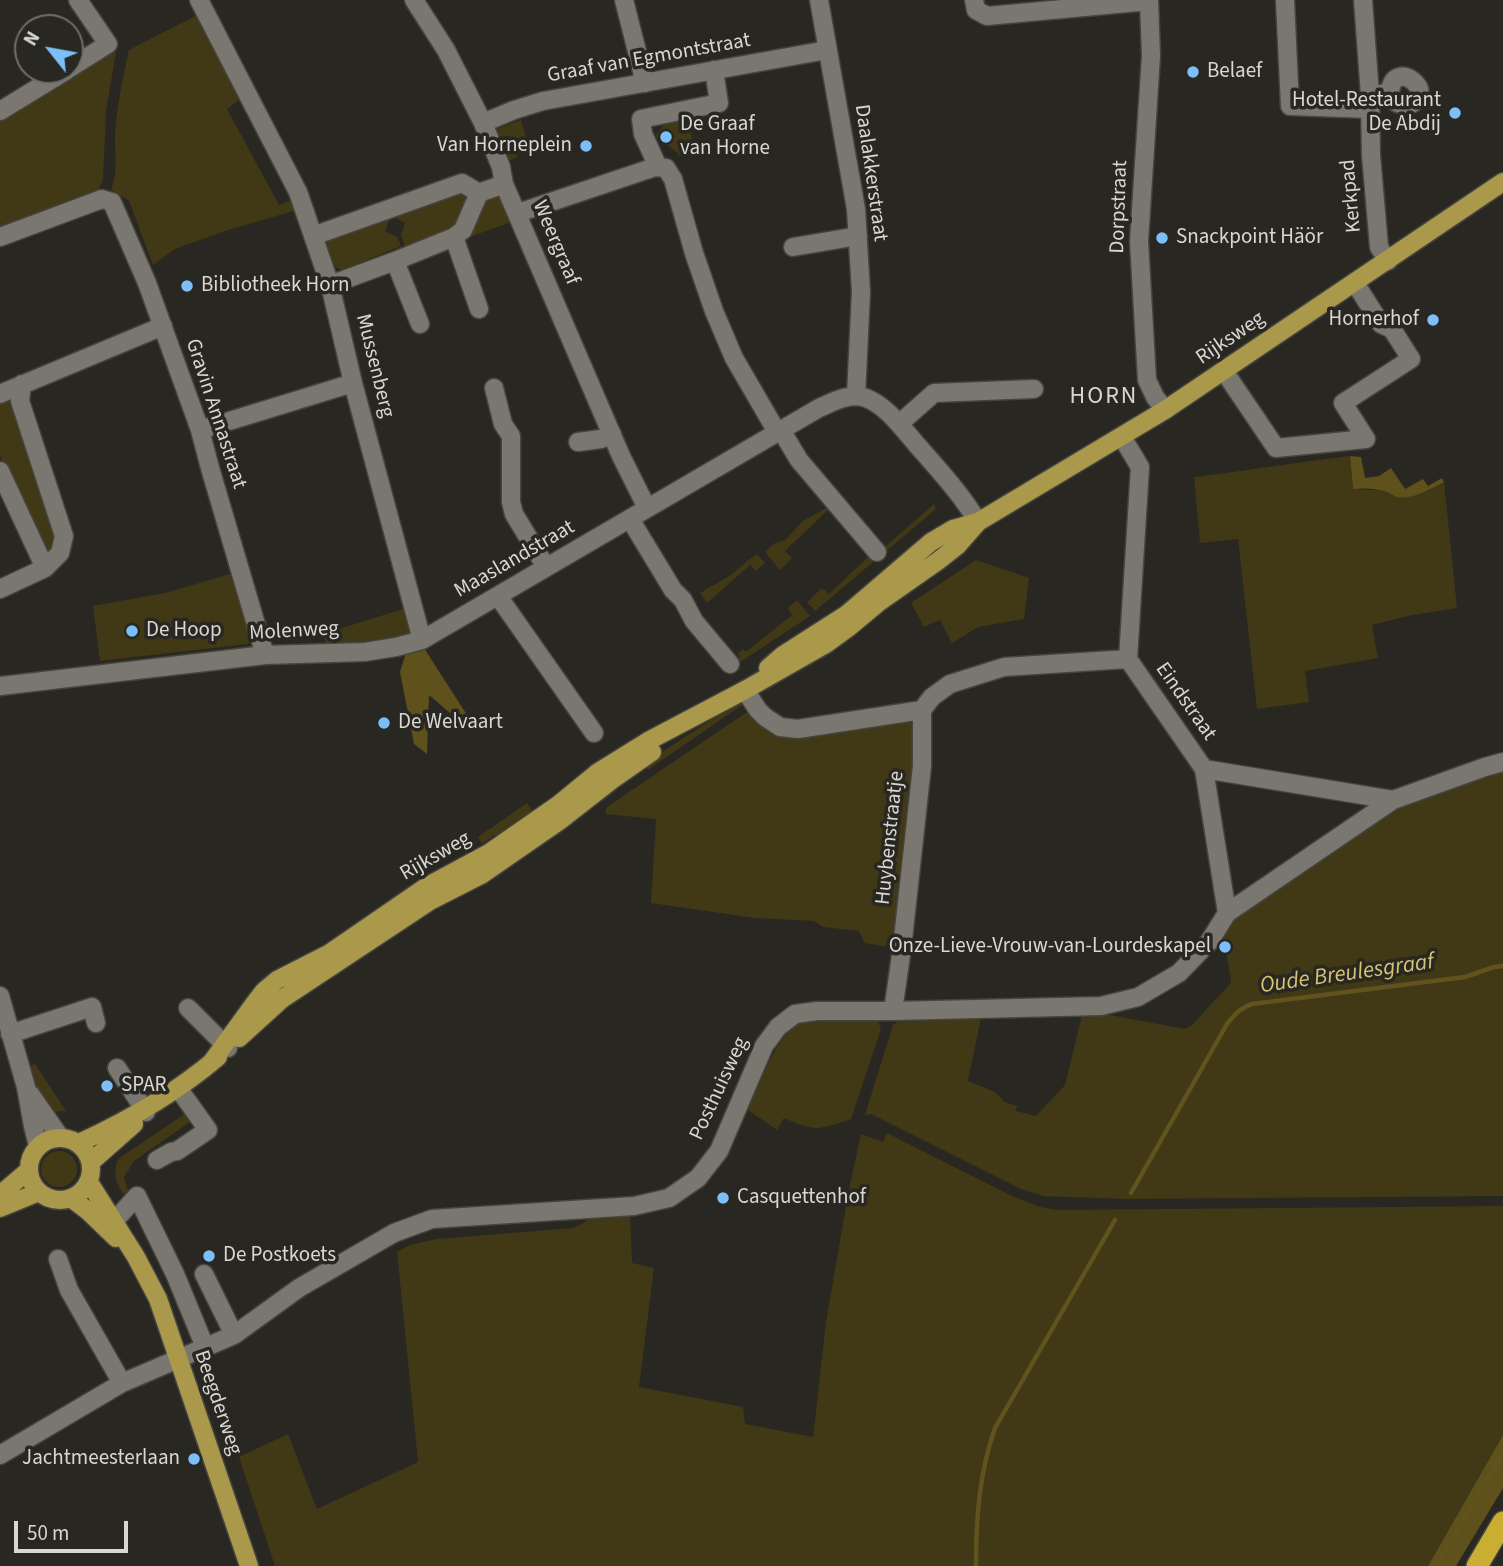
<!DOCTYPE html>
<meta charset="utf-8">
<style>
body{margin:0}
#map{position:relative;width:1503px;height:1566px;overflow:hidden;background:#292721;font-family:"Source Sans 3",sans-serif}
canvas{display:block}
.north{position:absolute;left:14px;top:14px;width:70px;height:70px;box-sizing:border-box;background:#292721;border:2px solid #6f6d68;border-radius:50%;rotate:301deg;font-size:19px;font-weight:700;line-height:28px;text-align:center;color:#d8d7d3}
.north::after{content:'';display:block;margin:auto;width:24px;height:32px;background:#7bbef8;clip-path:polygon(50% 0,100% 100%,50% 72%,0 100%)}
.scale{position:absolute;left:14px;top:1521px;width:114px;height:32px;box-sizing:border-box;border:4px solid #d8d7d3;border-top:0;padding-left:9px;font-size:21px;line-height:24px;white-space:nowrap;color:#d8d7d3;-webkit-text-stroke:5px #292721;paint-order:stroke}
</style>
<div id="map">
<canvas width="1503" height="1566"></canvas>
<div class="north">N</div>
<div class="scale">50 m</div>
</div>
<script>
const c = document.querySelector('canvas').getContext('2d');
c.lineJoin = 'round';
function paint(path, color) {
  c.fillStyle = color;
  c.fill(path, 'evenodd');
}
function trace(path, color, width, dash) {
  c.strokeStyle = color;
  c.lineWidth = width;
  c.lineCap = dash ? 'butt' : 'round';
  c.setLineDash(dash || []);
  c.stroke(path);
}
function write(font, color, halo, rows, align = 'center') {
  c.font = font + ' "Source Sans 3",sans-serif';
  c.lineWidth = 7;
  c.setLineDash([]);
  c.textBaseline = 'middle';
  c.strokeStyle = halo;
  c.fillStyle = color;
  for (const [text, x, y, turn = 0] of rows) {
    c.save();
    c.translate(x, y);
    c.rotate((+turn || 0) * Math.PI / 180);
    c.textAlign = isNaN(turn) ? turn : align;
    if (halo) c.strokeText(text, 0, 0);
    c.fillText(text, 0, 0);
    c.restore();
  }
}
paint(new Path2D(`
 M197,15L239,100L227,109L279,205L292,200L297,210L225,231L175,249L153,265L129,201L111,189C119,173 114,151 115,133C117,105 123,78 129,50Z
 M106,52H116L106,111L103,180L98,190L0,227V117Z
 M688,116L694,153L679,156L678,153L655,136L668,119Z
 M521,120L526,137L516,158L508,161L496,131L497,129Z
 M464,187L473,193L458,226L406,249L401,235L405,223L394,217L391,210Z
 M493,195L502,199L511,222L467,238L466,235L483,201Z
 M387,212L390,219L385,231L397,237L401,246L342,270L335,267L324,236Z
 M13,395L57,537L55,545L49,549L43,550L0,456V397Z
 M1350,456L1353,489L1378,490L1393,495L1427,491L1444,482L1457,608L1412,615L1372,625L1378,658L1305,671L1309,702L1257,709L1238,539L1200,543L1194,477C1246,471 1298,462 1350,456Z
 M934,504L936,509L815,611L807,602L822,588L829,594L868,557L871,559Z
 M826,508L828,510L785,551L792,558L780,570L765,552L775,543L785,540L803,521Z
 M757,554L765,563L756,571L750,565L707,603L700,593L731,575L747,561Z
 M976,560L1029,578L1024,619L978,627L952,643L940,620L924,627L911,603Z
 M230,574L245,615L251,638L248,644L100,661L93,606L165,593Z
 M797,600L810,616L734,666L732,663L740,657L738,654L743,649L746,652L792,615L788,608Z
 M406,608C409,618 416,630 407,638L327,648L323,634Z
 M747,696L748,701L649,769H647L644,764Z
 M747,712L755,713L769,724L907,719L913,725L915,766L895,948L865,943L859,931L823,927L814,921L755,918L651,903L656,819L605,814L607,807Z
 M1503,769V1196L1125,1199L1043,1196L1021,1189L871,1114L865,1115L893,1025L903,1018H981L968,1081L995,1092L1005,1102L1017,1106L1016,1111L1036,1116L1065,1085L1082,1015H1110L1185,1029L1191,1026L1230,984L1231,980L1222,929L1233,915L1397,805Z
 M527,803L536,816L499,841L495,835L482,844L478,837Z
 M877,1019L881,1029L851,1119C817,1130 817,1132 784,1118L777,1130L748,1110C759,1087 776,1033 801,1023C820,1016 856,1019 877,1019Z
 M35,1064L66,1111L49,1112L37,1088L29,1067Z
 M186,1113L193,1120L134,1161L124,1177L128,1191L123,1194C115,1181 113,1173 118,1159Z
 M887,1133L1010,1195L1040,1207L1057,1210L1503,1206V1435L1428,1566H275L239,1457L288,1434L317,1509L418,1462L397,1252L410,1245L436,1239L573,1228L585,1222L593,1214L630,1211L632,1263L654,1268L639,1387L743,1407L745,1424L813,1437L826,1322L849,1189L861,1134L883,1142Z
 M41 1169a18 18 0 1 1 36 0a18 18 0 1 1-36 0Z`), '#413816');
paint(new Path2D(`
 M1350,456L1361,457L1365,478L1379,476L1391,468L1405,489L1423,479L1428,486L1442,478L1444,482C1431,489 1412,500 1397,497C1392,495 1391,494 1386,492C1377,488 1363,488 1353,489Z
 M424,648L467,715L457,719L429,695L427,754L414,744L400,672L406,653Z
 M1503,1435V1488L1456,1566H1428Z`), '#5e511b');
trace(new Path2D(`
 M1131,1193L1227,1024C1235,1014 1240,1008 1252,1004L1465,977L1494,967L1503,966
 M976,1566C976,1518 979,1474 995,1428L1115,1220
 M1436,1566L1503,1453`), '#60531e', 4.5);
const minor = new Path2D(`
 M199,0L298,192L330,285L353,383L422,640
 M414,0L446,50L483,123L501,167L504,184L621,456L647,508
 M624,0L645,83
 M819,0L856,209L861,292L856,396
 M974,0L976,10L987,16L1149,1
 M1149,0L1151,56L1139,241L1147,380L1155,397L1165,410
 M1285,0L1290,106L1370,109
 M1363,0L1370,95L1371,155L1379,247L1388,261
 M70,68L108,44L78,0
 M1370,95L1390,93L1395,102L1405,106C1444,96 1393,54 1390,93
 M0,111L67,70
 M483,123L514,110L543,101L827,50
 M658,167L643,134L641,119L719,103L714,70
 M518,213L655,167L666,168L673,179L694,253L714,311L734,358L777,432
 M313,236L462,183L479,193
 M0,237L102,199L112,202L147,283L200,430L210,468L265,655
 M454,237L479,309
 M793,247L858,236
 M395,261L420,324
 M330,285L395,261L454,237L463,230L479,193L504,184
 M1224,371L1276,448L1366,439L1343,403L1411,359L1392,329L1381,324L1355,283
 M494,388L503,424L511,436V502L514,514L546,567
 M0,394L163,326
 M899,424L934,393L1034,389
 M200,430L353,383
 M781,430L799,460L877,552
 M1122,437L1140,467L1128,659L1204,769L1227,913
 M578,442L601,439L612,434
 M0,471L45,568
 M630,519L673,590L683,600L694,621L730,664
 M0,589L45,568L60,553L64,536L20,401L22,384
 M498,596L594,733
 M0,686L265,655L365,652L396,647L422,640L819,408C833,402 850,392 866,398C887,406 903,429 917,445C939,470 961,494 978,522
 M745,690L758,710L765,717L780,727L798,729L922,710
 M1204,769L1393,800
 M0,996L26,1087L33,1126L38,1146
 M188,1008L228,1048
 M893,1011L902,948L922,766V710L932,697L950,684L1004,667L1128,659
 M10,1034L92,1007L96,1023
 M117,1068L146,1112
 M30,1094L60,1137
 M157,1160L171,1152L177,1151L208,1130L178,1088
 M107,1229L137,1196L175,1274L205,1347
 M58,1259L69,1290L122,1383
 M204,1274L234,1335
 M0,1455L122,1383L234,1335L299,1288L394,1233L432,1219L634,1206L669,1198L698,1178L719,1151L764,1046L778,1027L795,1014L817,1011H893L1101,1006L1138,997L1179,973L1209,942L1227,913L1393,800L1485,767L1503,762`);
const major = new Path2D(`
 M768,668L783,655L847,614L931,542L953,529L978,522L1165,410L1503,182
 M239,1038L282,999L430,901L481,875L562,819L612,780L652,752
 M211,1063L254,1004L264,991L277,980L330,953L426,887L489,853L558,805L597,773L650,740L745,690L826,644L848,628L878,603L938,561L957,546L978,522
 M29 1169a31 31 0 1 1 62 0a31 31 0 1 1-62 0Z
 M79,1143C129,1120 176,1093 218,1057
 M91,1162L134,1124
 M89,1182L136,1257L158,1299L249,1566
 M0,1195L29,1170
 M71,1198L88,1211L116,1238
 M0,1208L39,1192`);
const highway = new Path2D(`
 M1477,1566L1503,1522`);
trace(minor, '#45443f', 21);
trace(major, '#45443f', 21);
trace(highway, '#45443f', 24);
trace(minor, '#797770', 18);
trace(major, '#aa984b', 18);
trace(highway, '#caae32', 21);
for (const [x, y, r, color] of [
 [1193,72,7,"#7bbef8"],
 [1455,113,7,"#7bbef8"],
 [666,137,7,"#7bbef8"],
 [586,146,7,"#7bbef8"],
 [1162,238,7,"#7bbef8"],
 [187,286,7,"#7bbef8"],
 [1433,320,7,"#7bbef8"],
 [132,631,7,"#7bbef8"],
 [384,723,7,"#7bbef8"],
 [1225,947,7,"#7bbef8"],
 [107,1086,7,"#7bbef8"],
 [723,1198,7,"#7bbef8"],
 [209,1256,7,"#7bbef8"],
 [194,1459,7,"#7bbef8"]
]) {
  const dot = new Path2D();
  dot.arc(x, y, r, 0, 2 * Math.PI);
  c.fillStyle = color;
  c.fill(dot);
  trace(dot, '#292721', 2.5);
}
write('21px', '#d8d7d3', '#292721', [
 ["Graaf van Egmontstraat",649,59,-10],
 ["Daalakkerstraat",870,173,82],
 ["Kerkpad",1352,196,-95],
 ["Dorpstraat",1120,207,-88],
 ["Weergraaf",555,243,67],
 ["Rijksweg",1231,339,-34],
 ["Mussenberg",374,366,76],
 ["Gravin Annastraat",215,414,72],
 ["Maaslandstraat",515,560,-30],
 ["Molenweg",294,632,-3],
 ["Eindstraat",1185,702,55],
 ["Huybenstraatje",891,838,-84],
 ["Rijksweg",436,857,-30],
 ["Posthuisweg",720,1089,-65],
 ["Beegderweg",217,1403,71]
]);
write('21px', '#d8d7d3', '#292721', [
 ["Belaef",1207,72],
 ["Hotel-Restaurant",1441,101,"right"],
 ["De Abdij",1441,125,"right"],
 ["De Graaf",680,125],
 ["van Horne",680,149],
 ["Van Horneplein",572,146,"right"],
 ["Snackpoint Häör",1176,238],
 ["Bibliotheek Horn",201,286],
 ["Hornerhof",1419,320,"right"],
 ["De Hoop",146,631],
 ["De Welvaart",398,723],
 ["Onze-Lieve-Vrouw-van-Lourdeskapel",1211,947,"right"],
 ["SPAR",121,1086],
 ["Casquettenhof",737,1198],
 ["De Postkoets",223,1256],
 ["Jachtmeesterlaan",180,1459,"right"]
], 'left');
write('italic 23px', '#d7c372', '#292721', [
 ["Oude Breulesgraaf",1347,975,-8]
]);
c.letterSpacing = '2px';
write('24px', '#d8d7d3', '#292721', [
 ["HORN",1104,398]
]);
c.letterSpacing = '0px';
</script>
